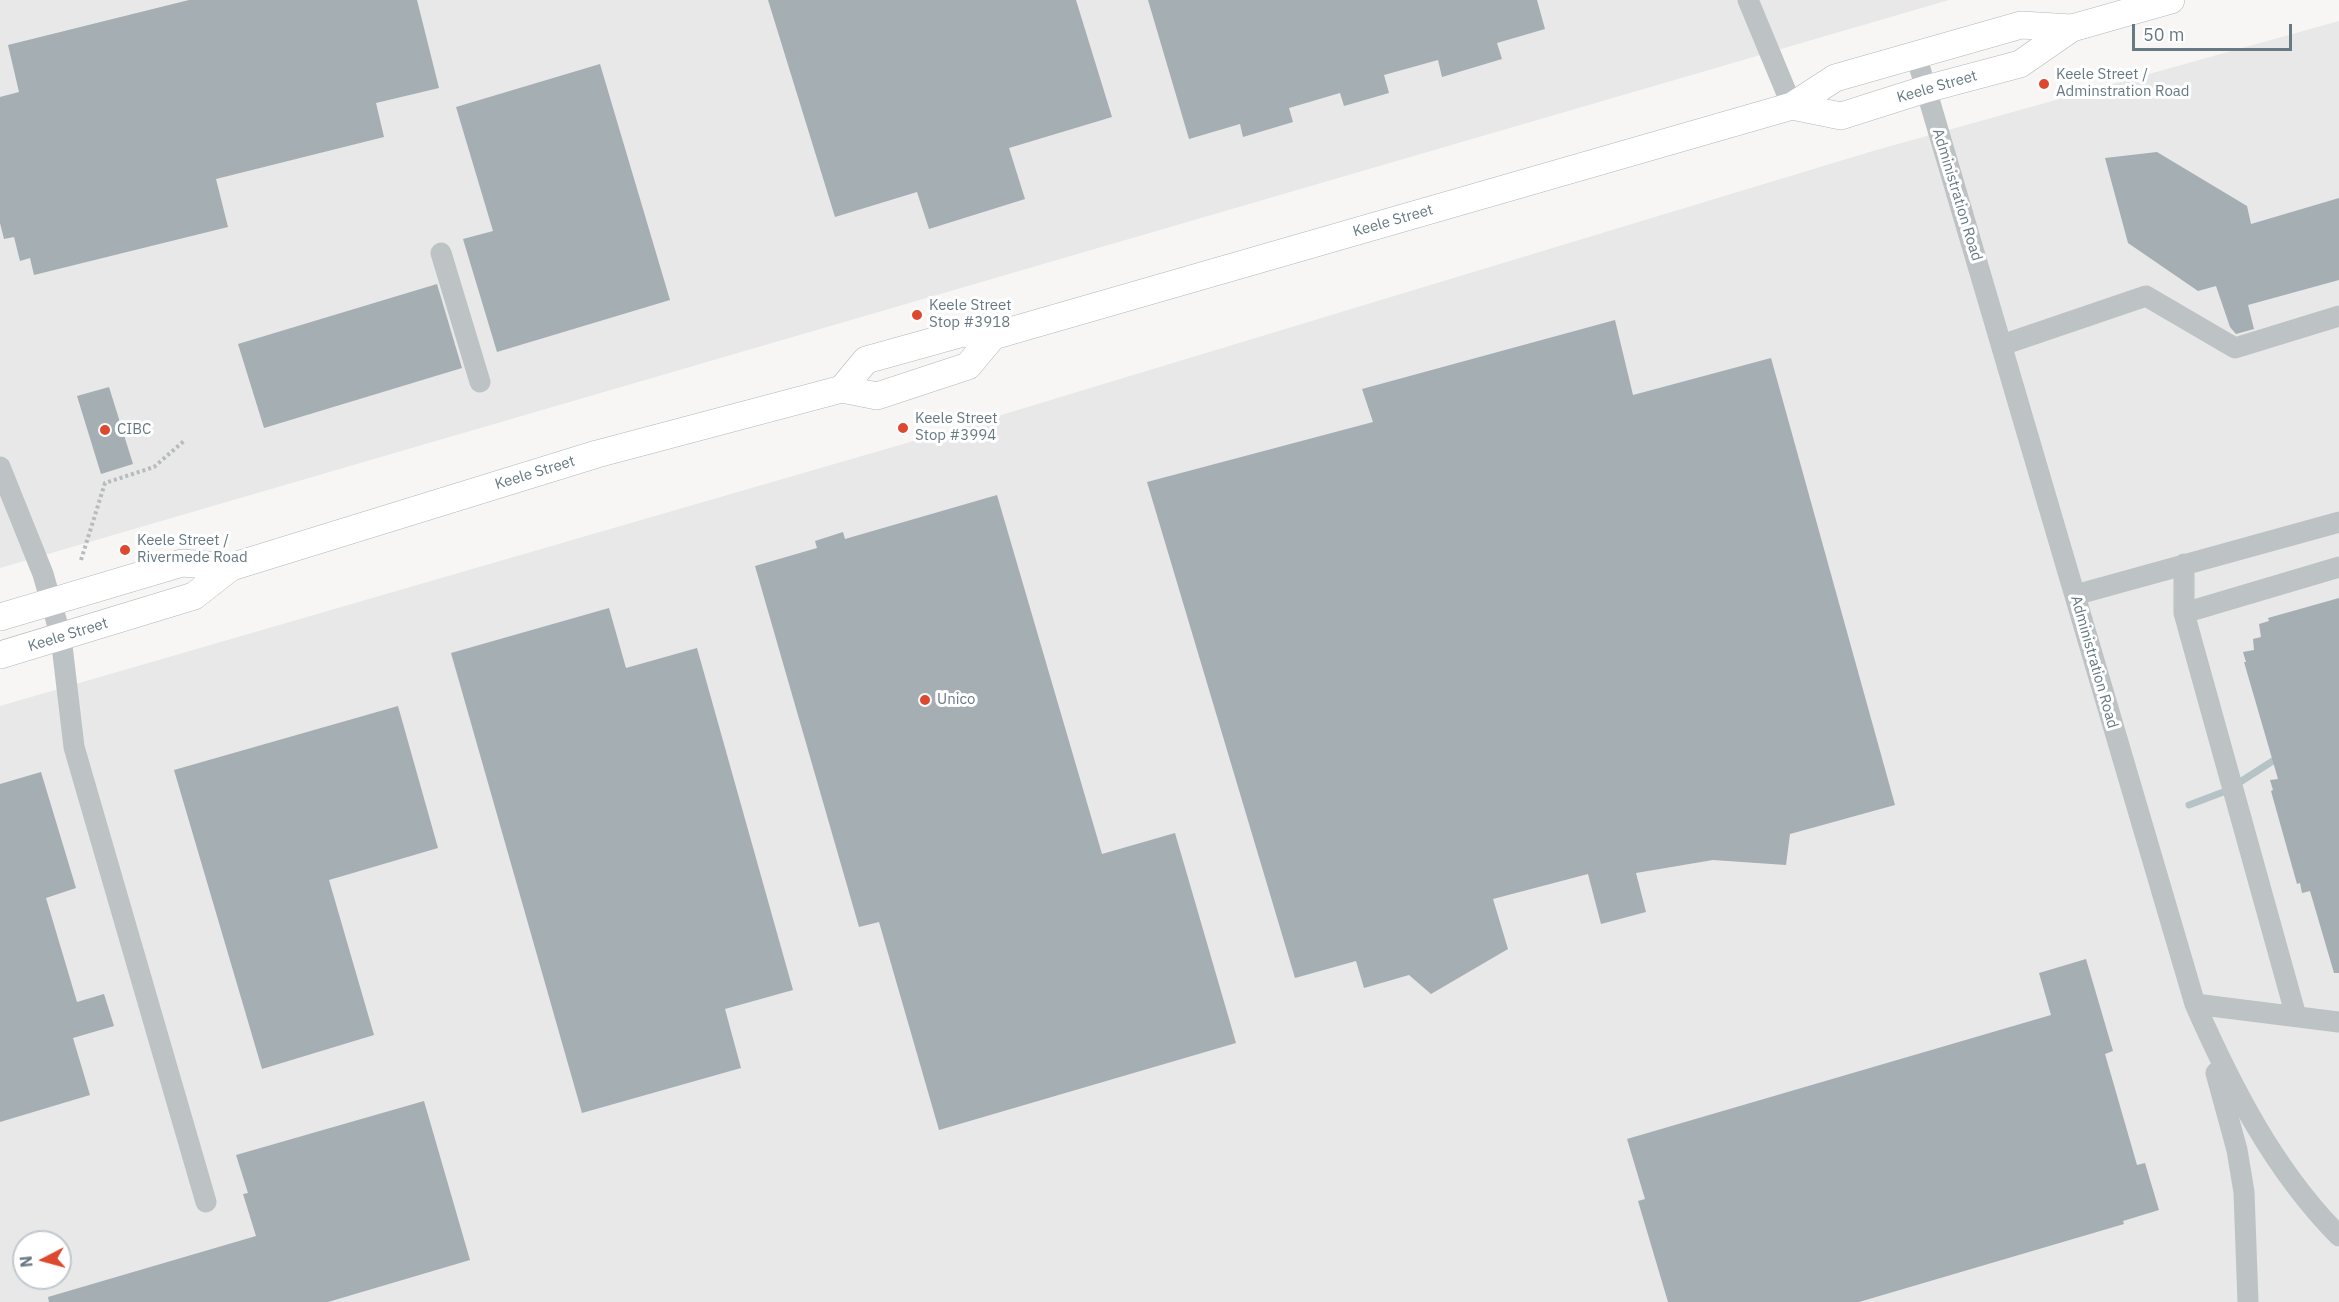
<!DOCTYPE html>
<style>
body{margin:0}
#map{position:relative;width:2339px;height:1302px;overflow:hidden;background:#f7f6f4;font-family:"IBM Plex Sans",sans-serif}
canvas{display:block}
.north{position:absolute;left:12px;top:1230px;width:60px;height:60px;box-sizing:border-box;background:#fff;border:2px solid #c2c9cd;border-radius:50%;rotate:264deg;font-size:16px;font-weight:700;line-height:24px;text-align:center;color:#677983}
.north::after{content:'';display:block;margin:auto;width:21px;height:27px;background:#dc492e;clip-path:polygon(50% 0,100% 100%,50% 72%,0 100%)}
.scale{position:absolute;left:2132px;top:24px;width:160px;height:27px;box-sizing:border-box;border:3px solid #677983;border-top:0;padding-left:8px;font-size:18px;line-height:21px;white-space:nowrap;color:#677983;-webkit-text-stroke:4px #fff;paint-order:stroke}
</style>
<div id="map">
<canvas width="2339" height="1302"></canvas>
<div class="north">N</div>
<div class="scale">50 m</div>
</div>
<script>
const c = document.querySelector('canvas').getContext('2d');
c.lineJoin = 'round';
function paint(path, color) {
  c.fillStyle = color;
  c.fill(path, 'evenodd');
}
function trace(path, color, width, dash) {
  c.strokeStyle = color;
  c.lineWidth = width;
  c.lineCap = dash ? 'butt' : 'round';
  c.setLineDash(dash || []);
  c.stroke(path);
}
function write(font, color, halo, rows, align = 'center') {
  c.font = font + ' "IBM Plex Sans",sans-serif';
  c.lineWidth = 6;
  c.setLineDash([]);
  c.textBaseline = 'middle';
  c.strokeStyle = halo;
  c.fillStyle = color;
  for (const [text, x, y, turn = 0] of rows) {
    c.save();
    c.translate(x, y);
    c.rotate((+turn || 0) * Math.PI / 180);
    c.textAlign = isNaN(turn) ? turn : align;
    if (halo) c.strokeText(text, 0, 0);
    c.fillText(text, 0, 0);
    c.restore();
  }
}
paint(new Path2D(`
 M0,0H1949L0,568Z
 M2339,21V1302H0V706L955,429L1873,151ZM24,1242H60V1278H24Z`), '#e7e8e7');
trace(new Path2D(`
 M2189,805L2226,791L2279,757`), '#b5c3c6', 7);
paint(new Path2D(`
 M189,0H417L439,88L376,103L384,137L216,179L228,227L34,275L30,258L20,261L14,237L4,239L0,223V97L19,92L8,45Z
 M768,0H1076L1112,117L1009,148L1025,199L929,229L917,192L835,217Z
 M1148,0H1537L1545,29L1497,43L1502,59L1442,77L1438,60L1384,75L1389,93L1344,106L1340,93L1289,108L1293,122L1243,137L1240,124L1189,139Z
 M600,64L670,300L497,352L463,239L493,231L456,107Z
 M2157,152L2247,206L2251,224L2339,198V280L2248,305L2254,329L2236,334L2230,327L2216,286L2198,291L2128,243L2105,158Z
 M437,284L462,368L264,428L238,344Z
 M1615,320L1633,395L1771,358L1895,805L1790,834L1786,865L1713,860L1636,873L1646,912L1601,924L1588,874L1493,899L1508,949L1431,994L1409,975L1364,988L1356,961L1295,978L1147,482L1373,422L1362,389Z
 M109,387L133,464L101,474L77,396Z
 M997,495L1102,854L1175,833L1236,1043L939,1130L879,922L859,927L755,566L817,548L815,541L843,532L845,539Z
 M2339,598V973H2334L2310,891L2302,893L2300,883L2297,884L2271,791L2273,790L2270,780L2278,779L2244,662H2246L2243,652L2254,650L2253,639L2261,637L2259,624L2269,621L2268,618Z
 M609,608L626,668L697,648L793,990L725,1009L741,1068L582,1113L451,653Z
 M398,706L438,848L329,880L374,1035L262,1069L174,770Z
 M41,772L76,888L46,898L77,1002L104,994L114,1026L73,1038L90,1095L0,1122V784Z
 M2086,959L2113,1051L2105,1054L2137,1165L2145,1163L2159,1210L2123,1221L2124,1224L1859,1302H1668L1638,1201L1645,1199L1627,1139L2051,1015L2039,973Z
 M424,1101L470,1260L328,1302H49L48,1297L256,1236L243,1194L248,1193L236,1155Z`), '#a5aeb3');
const major = new Path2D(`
 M1792,106L1841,116L1926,89L2020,64L2072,28
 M842,389L866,360L963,333L993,336L1792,106L1835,78L2021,25L2072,28L2171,0
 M0,617L182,563L231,567
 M0,655L194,596L231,567L597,454L842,389L877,396L968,366L993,336`);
trace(major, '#b1b7ba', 28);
trace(new Path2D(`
 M81,560L105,483L154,467L184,441`), '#b8bbbd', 4, [3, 3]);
trace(new Path2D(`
 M1748,0L1792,106
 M1916,55L2195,1004C2232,1088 2274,1170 2339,1236
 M441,253L480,382
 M2002,345L2146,296L2235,348L2339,316
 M0,467L43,574L61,637L74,747L206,1202
 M2184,564V613L2339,567
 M2075,595L2339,522
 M2184,613L2296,1016
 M2195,1004L2339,1022
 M2216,1073L2237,1150L2244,1192L2248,1302`), '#bdc2c5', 21);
trace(major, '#fff', 27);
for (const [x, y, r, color] of [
 [2044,84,6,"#dc492e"],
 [917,315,6,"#dc492e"],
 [903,428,6,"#dc492e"],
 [105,430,6,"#dc492e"],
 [125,550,6,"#dc492e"],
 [925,700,6,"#dc492e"]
]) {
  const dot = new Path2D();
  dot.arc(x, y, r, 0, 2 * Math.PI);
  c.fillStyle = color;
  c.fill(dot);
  trace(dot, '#fff', 2);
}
write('15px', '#677983', '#fff', [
 ["Keele Street /",2056,75],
 ["Adminstration Road",2056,92],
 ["Keele Street",929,306],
 ["Stop #3918",929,323],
 ["Keele Street",915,419],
 ["Stop #3994",915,436],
 ["CIBC",117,430],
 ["Keele Street /",137,541],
 ["Rivermede Road",137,558],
 ["Unico",937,700]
], 'left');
write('15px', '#677983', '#fff', [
 ["Keele Street",1937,87,-16],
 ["Administration Road",1957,195,73],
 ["Keele Street",1393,221,-16],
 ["Keele Street",535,473,-17],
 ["Keele Street",68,635,-17],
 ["Administration Road",2094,662,74]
]);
</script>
